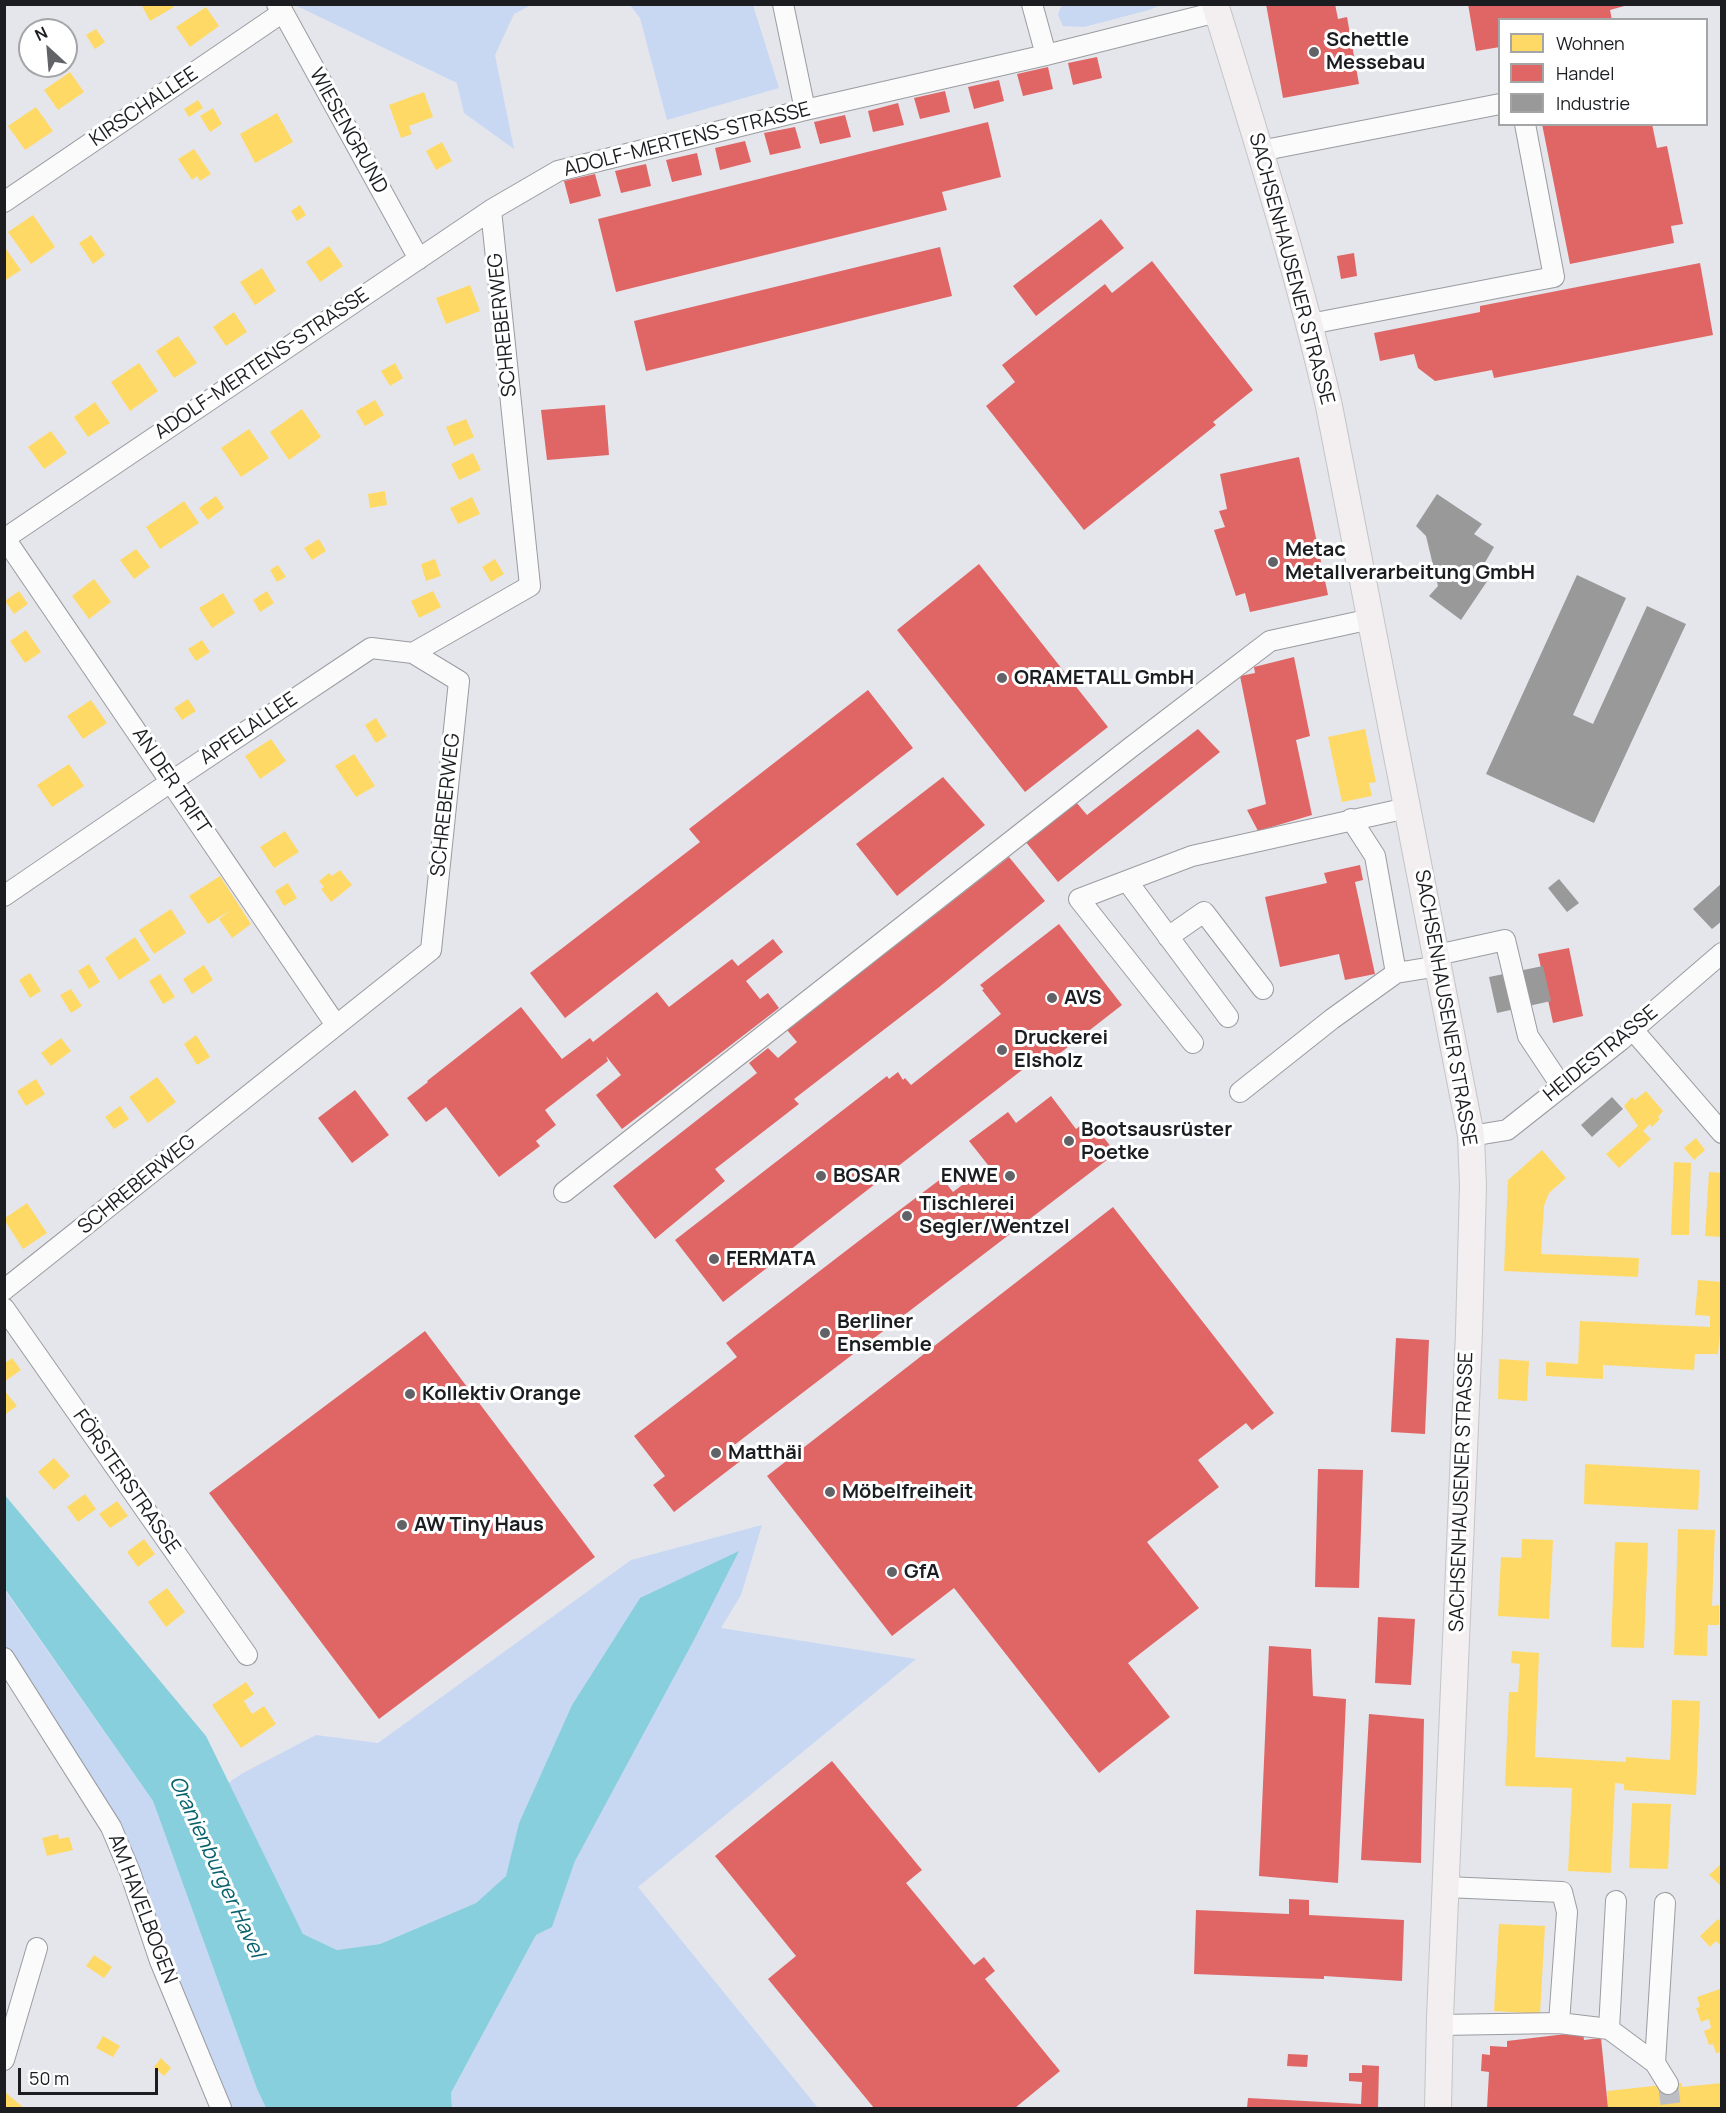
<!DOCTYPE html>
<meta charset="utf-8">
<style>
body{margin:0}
#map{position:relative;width:1726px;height:2113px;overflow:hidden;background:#e4e6ec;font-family:Manrope,sans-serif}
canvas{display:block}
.frame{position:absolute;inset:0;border:6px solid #1b1d20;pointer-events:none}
.legend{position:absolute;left:1498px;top:18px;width:210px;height:108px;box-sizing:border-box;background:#fff;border:2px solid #a4a5a6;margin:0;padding:8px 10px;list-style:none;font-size:18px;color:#1b1d20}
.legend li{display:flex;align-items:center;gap:12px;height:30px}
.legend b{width:30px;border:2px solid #a4a5a6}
.north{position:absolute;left:18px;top:18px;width:60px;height:60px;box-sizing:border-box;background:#fff;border:2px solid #a4a5a6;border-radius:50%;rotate:334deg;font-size:16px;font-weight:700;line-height:24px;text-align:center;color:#1b1d20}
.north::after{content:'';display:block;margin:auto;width:21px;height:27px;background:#616367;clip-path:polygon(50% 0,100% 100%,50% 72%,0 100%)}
.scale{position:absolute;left:18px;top:2068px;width:140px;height:27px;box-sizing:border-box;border:3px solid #1b1d20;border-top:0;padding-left:8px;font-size:18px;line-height:21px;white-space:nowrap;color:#1b1d20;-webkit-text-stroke:4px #fff;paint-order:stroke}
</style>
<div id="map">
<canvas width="1726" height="2113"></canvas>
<div class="frame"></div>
<ul class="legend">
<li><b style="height:16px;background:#ffd966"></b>Wohnen</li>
<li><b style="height:16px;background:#e06666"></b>Handel</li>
<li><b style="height:16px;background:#999"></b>Industrie</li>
</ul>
<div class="north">N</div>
<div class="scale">50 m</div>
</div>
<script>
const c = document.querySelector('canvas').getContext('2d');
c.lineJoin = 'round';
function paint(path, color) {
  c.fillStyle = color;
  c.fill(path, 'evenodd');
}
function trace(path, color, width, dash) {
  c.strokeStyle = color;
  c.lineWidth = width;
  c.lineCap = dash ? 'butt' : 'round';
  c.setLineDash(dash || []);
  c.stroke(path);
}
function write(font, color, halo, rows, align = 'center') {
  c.font = font + ' Manrope,sans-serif';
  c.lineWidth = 6;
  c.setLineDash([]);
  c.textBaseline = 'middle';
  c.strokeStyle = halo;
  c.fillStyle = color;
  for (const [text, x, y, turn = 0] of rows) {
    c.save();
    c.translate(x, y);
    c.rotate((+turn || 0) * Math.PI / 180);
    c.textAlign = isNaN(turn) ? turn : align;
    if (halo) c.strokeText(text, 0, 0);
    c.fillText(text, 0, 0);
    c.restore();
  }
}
paint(new Path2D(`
 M1062,4H1161V5L1149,10L1084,27L1063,26L1058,15Z
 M297,5H531L514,14L495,55L514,149L464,113L457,83L299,7Z
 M630,5H753L779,88L667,120L640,18Z
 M762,1525L741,1595L721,1628L916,1659L638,1887L818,2108H452L451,2093L536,1935L552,1926L575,1861L640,1598L572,1705L519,1823L507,1875L476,1903L380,1944L337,1950L303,1934L228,1783L243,1773L316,1735L378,1743L631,1560Z
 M4,1589L153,1801L257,2089L266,2108H221L130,1872L5,1658Z`), '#c8d8f3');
paint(new Path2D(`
 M4,1494L206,1736L303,1934L337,1950L380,1944L476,1903L506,1876L519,1823L572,1705L640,1598L739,1551L695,1638L575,1861L552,1927L536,1935L451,2093L452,2108H266L257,2089L153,1801L5,1589Z`), '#87cfdc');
paint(new Path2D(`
 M141,4H172L174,7L150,21Z
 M206,7L219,26L190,47L176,27Z
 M96,29L105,42L95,49L86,35Z
 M70,72L84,92L58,110L44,90Z
 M424,92L433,117L409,126L412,134L401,138L389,105Z
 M198,100L203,108L189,117L184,109Z
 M36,107L53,131L25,150L8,126Z
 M213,108L222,124L210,132L200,116Z
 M277,113L293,142L255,163L240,134Z
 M442,142L452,161L436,170L426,151Z
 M194,149L211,174L200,181L197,176L192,180L178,159Z
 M300,205L306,215L297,221L291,211Z
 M33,215L55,247L31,264L8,232Z
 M91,235L105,255L93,264L79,243Z
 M329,246L343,266L320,282L306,262Z
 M6,249L21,270L4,281V250Z
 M262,268L276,291L255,305L240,282Z
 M470,285L480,311L446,324L436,298Z
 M234,312L247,332L226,346L213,327Z
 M178,336L197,363L174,378L156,351Z
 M139,363L158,391L130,411L111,382Z
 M395,363L403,378L390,386L381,371Z
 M375,400L384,415L365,426L356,411Z
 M95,402L110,423L88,437L74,417Z
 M302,409L321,437L289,460L270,432Z
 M466,419L474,437L454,446L446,427Z
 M249,429L269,458L241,477L221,448Z
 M51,431L67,453L44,469L28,447Z
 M473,453L481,470L459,480L451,464Z
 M385,491L387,505L370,508L368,494Z
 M216,496L224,508L208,520L199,508Z
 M472,497L480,514L458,524L450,508Z
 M184,501L199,523L160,549L146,527Z
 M319,539L326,551L312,560L304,548Z
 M136,549L150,567L134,579L120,560Z
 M435,559L441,576L426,581L421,564Z
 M495,559L504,574L491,582L482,567Z
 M278,565L286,577L277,582L270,570Z
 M94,579L111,602L89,619L72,596Z
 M19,591L28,604L14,614L5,601Z
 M267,591L274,603L260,612L253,600Z
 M433,591L441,607L419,618L411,601Z
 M223,593L235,613L212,628L199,608Z
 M26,630L41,652L25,663L10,641Z
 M202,640L210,652L196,661L188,649Z
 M188,699L196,711L182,720L174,708Z
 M91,700L107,723L83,739L67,716Z
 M376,718L387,736L376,743L365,725Z
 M1365,729L1376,782L1369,783L1372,796L1342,802L1328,737Z
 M271,739L286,761L260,779L245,756Z
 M354,754L375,786L356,797L335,766Z
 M69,764L84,786L52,807L37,785Z
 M285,831L299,852L274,868L260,847Z
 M340,870L352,885L331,902L321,889L324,887L319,881L329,873L332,876Z
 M220,876L251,924L232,938L219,919L231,910L208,924L189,896Z
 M288,883L297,898L284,906L275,891Z
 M171,909L186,933L154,954L139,930Z
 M135,937L150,960L119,980L105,958Z
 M89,964L100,982L89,989L78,971Z
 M204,965L213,980L192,994L183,979Z
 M30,973L41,991L30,998L19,980Z
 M160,974L175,997L163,1004L149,981Z
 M71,989L82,1006L71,1013L60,995Z
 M196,1035L210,1057L197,1065L184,1044Z
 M61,1038L71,1051L51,1066L41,1053Z
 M157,1077L176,1102L148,1123L129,1097Z
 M36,1079L45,1094L26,1106L17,1091Z
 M1646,1091L1663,1111L1658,1117L1660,1119L1652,1127L1650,1124L1643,1131L1651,1139L1619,1168L1606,1154L1638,1126L1624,1106L1632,1097L1635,1100Z
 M120,1106L129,1119L114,1129L105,1117Z
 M1696,1138L1705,1150L1694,1160L1684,1148Z
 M1542,1150L1566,1178L1549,1193L1544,1206L1541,1254L1639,1258L1638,1277L1504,1271L1508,1180Z
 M1674,1162L1691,1163L1689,1235H1671Z
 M1709,1172L1722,1173V1237L1705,1236Z
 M27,1203L47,1233L23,1249L5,1221V1218Z
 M1698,1280L1722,1282V1311L1718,1354H1695L1694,1370L1603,1365V1379L1546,1376V1362L1578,1364L1580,1321L1710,1327V1316L1695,1315Z
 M12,1358L21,1370L4,1382V1364Z
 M1499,1359L1529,1361L1527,1401L1498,1399Z
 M4,1390L17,1406L4,1415Z
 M54,1458L70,1476L54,1490L38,1472Z
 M1585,1464L1700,1470L1698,1510L1584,1504Z
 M85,1494L96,1509L78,1522L67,1507Z
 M117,1501L128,1516L110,1528L99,1514Z
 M1678,1529L1715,1530L1712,1606L1719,1605V1625H1708L1707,1656L1674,1655Z
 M144,1539L155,1554L138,1567L127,1552Z
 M1522,1539L1553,1540L1549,1619L1498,1616L1501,1557L1521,1558Z
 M1615,1542L1648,1543L1644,1648L1611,1647Z
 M167,1588L185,1612L166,1627L148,1602Z
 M1512,1651L1539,1653L1535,1757L1626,1762V1757L1670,1760L1672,1700L1700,1701L1696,1795L1624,1790V1784L1615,1783L1611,1873L1568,1871L1572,1788L1505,1786L1509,1692H1518L1520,1664L1511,1663Z
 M246,1682L254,1694L244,1701L252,1714L264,1706L276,1724L241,1748L212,1705Z
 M1632,1803L1671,1804L1668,1869L1629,1868Z
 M58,1834L59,1839L69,1837L73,1850L47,1856L42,1838Z
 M1722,1863V1887L1709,1875Z
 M1718,1919L1722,1923V1942L1719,1944L1716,1941L1710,1947L1700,1936Z
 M1499,1924L1545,1926L1540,2014L1494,2011Z
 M94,1955L112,1967L104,1978L86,1966Z
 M1720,1989L1722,2052L1716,2053L1713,2044L1709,2045L1704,2031L1711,2028L1709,2019L1701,2022L1696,2008L1700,2007L1697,1997Z
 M103,2036L120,2046L113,2057L96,2048Z
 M161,2058L171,2068L164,2076L154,2067Z
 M1681,2083L1682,2087L1722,2083V2108H1608L1607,2091Z
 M6,2093L24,2108H4V2096Z`), '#ffd966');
paint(new Path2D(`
 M1266,4H1335L1338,19L1347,17L1359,84L1283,98Z
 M1468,4H1628V5L1610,10L1612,20H1500V47L1476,51Z
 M1097,57L1102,78L1073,85L1068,63Z
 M1048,67L1053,89L1023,96L1017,74Z
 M999,80L1004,101L974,109L968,87Z
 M945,91L950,112L920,119L914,98Z
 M898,103L904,125L873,132L868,111Z
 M845,115L851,137L820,144L814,122Z
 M988,122L1001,177L942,192L947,210L616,292L598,219Z
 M1542,124H1652L1657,148L1667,146L1683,224L1671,226L1674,243L1570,264Z
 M795,127L801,148L770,155L764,133Z
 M745,141L751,162L720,170L715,148Z
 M697,153L702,175L672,182L666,160Z
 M646,164L651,186L621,193L615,171Z
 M595,174L601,196L570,204L564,181Z
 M1101,219L1124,248L1036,316L1013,286Z
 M940,247L952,296L646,371L634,321Z
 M1354,253L1357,276L1341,279L1337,256Z
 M1152,261L1253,390L1213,422L1216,425L1084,530L986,406L1015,382L1002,365L1105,284L1112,293Z
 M1700,263L1713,335L1494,378L1492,370L1435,381L1418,368L1414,354L1380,361L1374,333L1480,312V306Z
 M605,405L609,455L547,460L541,410Z
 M1299,457L1328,595L1250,612L1245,593L1236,596L1214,530L1225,527L1219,511L1227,509L1220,474Z
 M979,564L1108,727L1025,792L897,630Z
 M1294,657L1310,736L1296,740L1312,815L1258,831L1247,810L1266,804L1240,676L1255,673L1254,667Z
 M868,690L913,748L565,1018L530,973L700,842L689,829Z
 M1198,729L1220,752L1058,882L1025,841L1076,802L1087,815Z
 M943,777L985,825L897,896L856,844Z
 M1009,857L1045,901L938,988L794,1099L799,1104L715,1169L725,1181L655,1239L613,1186L757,1073L749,1063L768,1048L778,1058L797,1042L787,1030Z
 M1360,865L1363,880L1355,882L1375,974L1345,980L1339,954L1280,967L1265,897L1327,883L1324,873Z
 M1059,924L1122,1005L1041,1068L1035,1060L723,1302L675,1240L887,1076L889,1079L898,1072L903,1080L905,1078L911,1085L1001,1014L982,990L984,989L980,985Z
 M773,939L783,952L746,981L760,999L768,993L779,1008L622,1129L596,1095L621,1075L606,1056L608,1061L545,1110L556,1125L536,1141L540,1146L499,1177L446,1107L426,1122L407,1098L428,1082L427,1081L521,1007L562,1059L590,1038L593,1042L657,992L669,1007L732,959L738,966Z
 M1569,948L1583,1016L1553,1023L1538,954Z
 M355,1090L389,1135L352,1163L318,1118Z
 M1051,1096L1076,1129L1089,1119L1116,1153L733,1446L743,1459L674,1512L653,1485L665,1476L634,1436L737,1357L726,1343L860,1240L942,1178L953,1192L988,1165L969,1141L1008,1112L1016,1123Z
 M1113,1207L1274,1413L1252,1430L1246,1423L1198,1460L1219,1487L1147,1542L1199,1608L1128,1663L1170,1717L1099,1773L954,1588L892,1636L767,1476Z
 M425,1331L595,1557L379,1719L209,1493Z
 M1396,1338L1429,1340L1425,1434L1391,1432Z
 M1318,1469L1363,1470L1359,1588L1315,1587Z
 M1378,1617L1415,1619L1411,1685L1375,1683Z
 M1269,1646L1311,1649L1313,1696L1346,1699L1338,1883L1259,1876Z
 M1369,1714L1424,1719L1421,1863L1361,1860Z
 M832,1761L922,1870L906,1883L974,1965L984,1957L995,1971L985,1979L1060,2071L1015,2108H874L768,1979L796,1956L715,1856Z
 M1289,1899L1309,1900V1915L1404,1920L1402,1981L1324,1976V1979L1194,1974L1196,1910L1289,1914Z
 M1583,2032L1584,2040L1601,2038L1608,2108H1487L1489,2072L1481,2071L1482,2054L1490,2055V2046L1507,2047V2041Z
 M1288,2054L1308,2055L1307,2067L1287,2066Z
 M1362,2065L1379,2066L1378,2108H1247L1248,2098L1361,2104L1362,2082L1349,2081V2073H1362Z`), '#e06666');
paint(new Path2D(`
 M1437,494L1482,524L1474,534L1494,547L1480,571L1490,577L1461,620L1429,596L1438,586L1426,536L1416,526Z
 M1577,575L1626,598L1573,715L1593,724L1647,606L1686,624L1594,823L1486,774Z
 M1559,879L1579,903L1567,912L1548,888Z
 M1722,883V921L1712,929L1693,909Z
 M1543,966L1551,1001L1497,1013L1489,977Z
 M1612,1097L1623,1109L1592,1137L1581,1125Z`), '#999');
trace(new Path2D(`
 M1668,2084L1671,2108`), '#bcbec3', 20, [20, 10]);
const minor = new Path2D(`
 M277,4L283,12L419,259
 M783,4L805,110
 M1032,4L1046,55
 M1260,151L1500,104
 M4,202L283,12
 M1310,324L1554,277L1525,124
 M4,537L336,1025
 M4,539L491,210L558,171L805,110L1046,55L1217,12
 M1351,819L1375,856L1396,973
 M1127,881L1228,1017
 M4,896L172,781L371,648L413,653
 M1168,937L1204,912L1263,989
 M1437,955L1505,940L1528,1036L1562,1087
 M1633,1030L1722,1133
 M1193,1043L1079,899L1192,856L1407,808
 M1240,1092L1332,1019L1396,973L1439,966
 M1471,1136L1507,1130L1621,1040L1722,953
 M564,1192L1130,748L1270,641L1371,619
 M4,1290L431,950L459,681L413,653L530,586L491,210
 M4,1308L247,1655
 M4,1658L111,1827L130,1872L160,1961L221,2108
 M1446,1887L1562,1892L1567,1912L1559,2023
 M1440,2025L1559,2023L1609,2029L1655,2063L1668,2084
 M1609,2029L1616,1901
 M4,2060L37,1948
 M1655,2063L1665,1903`);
const major = new Path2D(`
 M1215,4C1256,137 1298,270 1329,406L1471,1136L1473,1186L1469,1332L1440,2018L1438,2108`);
trace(minor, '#9a9ca0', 22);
trace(major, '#c3c5c7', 28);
trace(minor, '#fbfbfc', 20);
trace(major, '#f3eeef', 26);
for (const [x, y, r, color] of [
 [1314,52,6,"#616367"],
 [1273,562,6,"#616367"],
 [1002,678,6,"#616367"],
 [1052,998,6,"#616367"],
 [1002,1050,6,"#616367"],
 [1069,1141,6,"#616367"],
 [821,1176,6,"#616367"],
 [1010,1176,6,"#616367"],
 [907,1216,6,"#616367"],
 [714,1259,6,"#616367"],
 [825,1333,6,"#616367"],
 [410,1394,6,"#616367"],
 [716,1453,6,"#616367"],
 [830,1492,6,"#616367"],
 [402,1525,6,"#616367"],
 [892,1572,6,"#616367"]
]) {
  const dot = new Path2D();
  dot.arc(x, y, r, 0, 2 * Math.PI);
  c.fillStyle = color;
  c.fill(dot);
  trace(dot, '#fff', 2);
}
write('bold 20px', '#1b1d20', '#fff', [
 ["Schettle",1326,40],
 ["Messebau",1326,63],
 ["Metac",1285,550],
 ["Metallverarbeitung GmbH",1285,573],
 ["ORAMETALL GmbH",1014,678],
 ["AVS",1064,998],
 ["Druckerei",1014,1038],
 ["Elsholz",1014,1061],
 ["Bootsausrüster",1081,1130],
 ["Poetke",1081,1153],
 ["BOSAR",833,1176],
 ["ENWE",998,1176,"right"],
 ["Tischlerei",919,1204],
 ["Segler/Wentzel",919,1227],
 ["FERMATA",726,1259],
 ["Berliner",837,1322],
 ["Ensemble",837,1345],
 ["Kollektiv Orange",422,1394],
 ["Matthäi",728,1453],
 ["Möbelfreiheit",842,1492],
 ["AW Tiny Haus",414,1525],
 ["GfA",904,1572]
], 'left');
write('20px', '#1b1d20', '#fff', [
 ["KIRSCHALLEE",144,107,-34],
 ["WIESENGRUND",348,131,61],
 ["ADOLF-MERTENS-STRASSE",687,140,-14],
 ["SACHSENHAUSENER STRASSE",1291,269,75],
 ["SCHREBERWEG",503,325,-96],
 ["ADOLF-MERTENS-STRASSE",262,364,-34],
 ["APFELALLEE",249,729,-34],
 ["AN DER TRIFT",171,781,56],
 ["SCHREBERWEG",446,805,-84],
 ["SACHSENHAUSENER STRASSE",1445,1008,80],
 ["HEIDESTRASSE",1601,1054,-39],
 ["SCHREBERWEG",137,1185,-39],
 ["FÖRSTERSTRASSE",126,1482,55],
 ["SACHSENHAUSENER STRASSE",1462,1492,-88],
 ["AM HAVELBOGEN",142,1909,69]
]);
write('italic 21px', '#07626d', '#fff', [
 ["Oranienburger Havel",216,1867,65]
]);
</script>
